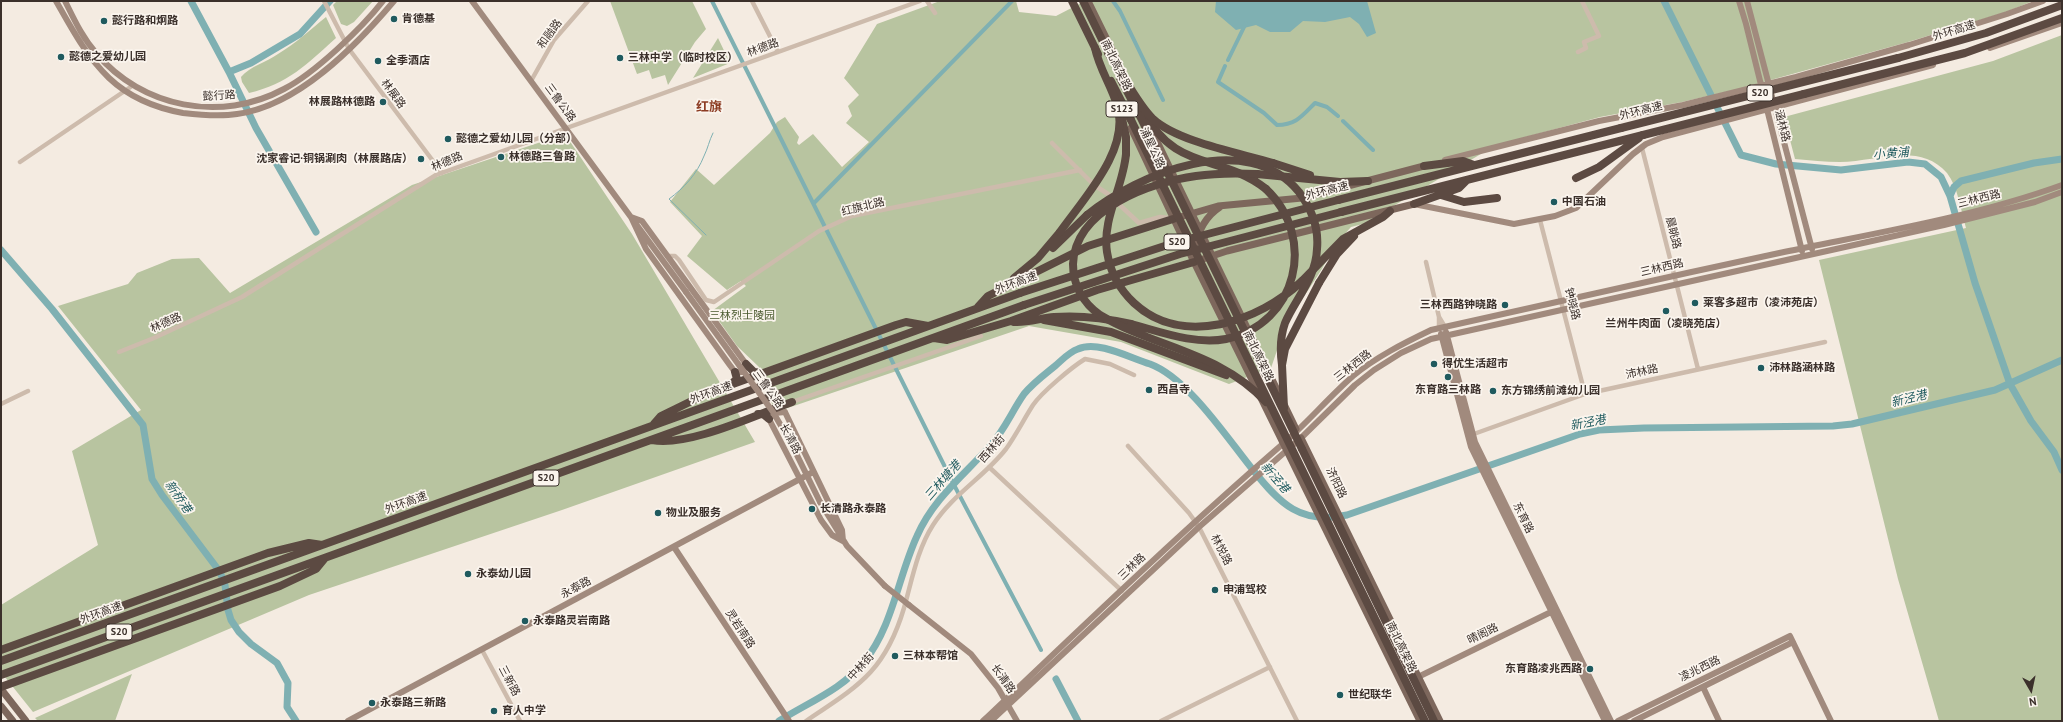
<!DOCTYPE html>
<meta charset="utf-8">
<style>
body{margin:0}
#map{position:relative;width:2063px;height:722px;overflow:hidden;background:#f4ebe1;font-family:"PT Sans",sans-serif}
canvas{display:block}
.frame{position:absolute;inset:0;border:2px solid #3b302b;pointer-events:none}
.north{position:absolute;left:2011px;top:670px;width:40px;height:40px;-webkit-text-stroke:3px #fbf5ee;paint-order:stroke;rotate:171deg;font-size:11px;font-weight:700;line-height:16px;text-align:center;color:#3b302b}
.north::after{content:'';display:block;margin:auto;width:14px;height:18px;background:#3b302b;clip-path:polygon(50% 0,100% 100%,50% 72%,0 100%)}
</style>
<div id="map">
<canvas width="2063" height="722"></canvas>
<div class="frame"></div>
<div class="north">N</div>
</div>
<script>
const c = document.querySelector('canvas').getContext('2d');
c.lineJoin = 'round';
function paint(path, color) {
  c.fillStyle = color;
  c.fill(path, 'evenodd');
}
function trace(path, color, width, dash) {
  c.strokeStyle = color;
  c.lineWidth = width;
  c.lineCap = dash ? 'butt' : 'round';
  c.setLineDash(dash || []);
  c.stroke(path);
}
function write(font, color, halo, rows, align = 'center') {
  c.font = font + ' "PT Sans","Noto Sans SC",sans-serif';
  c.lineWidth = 3.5;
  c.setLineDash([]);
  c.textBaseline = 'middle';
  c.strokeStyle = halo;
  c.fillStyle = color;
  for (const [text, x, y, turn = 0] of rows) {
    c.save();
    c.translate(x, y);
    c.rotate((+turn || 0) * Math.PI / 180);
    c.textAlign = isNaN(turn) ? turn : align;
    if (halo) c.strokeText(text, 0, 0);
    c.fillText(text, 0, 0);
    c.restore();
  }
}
paint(new Path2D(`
 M337,1H373L354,22L347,26L341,24L333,5Z
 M610,1H692L706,29L695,42L668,85L665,75L652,79L649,70L637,74Z
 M940,1H1016L1019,12L1056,16L1085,1H2033L2006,12L1908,42L1738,89L1682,102L1600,117L1496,145L1363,224L1351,227L1337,243L1320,272L1286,324L1271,368L1229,384L1121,342L1029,326L776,412L763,385L759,367L737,346L712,311L746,286L741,281L727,290L687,256L702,236L670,202L696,169L714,185L770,133L777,122L785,117L799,137L797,143L799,145L813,134L842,167L869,142L846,123L852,116L848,106L859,95L844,78L877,24Z
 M326,17L336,38C307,64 288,84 249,93L242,82L241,77C250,66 267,62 278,54C296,43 310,30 326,17Z
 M2062,35V721H1939L1898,579L1819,260L1966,228C1961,211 1958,187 1947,173C1919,141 1876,162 1840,162C1825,162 1810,160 1795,159L1784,117L1993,61Z
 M718,38L730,63L693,78Z
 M565,134L632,234L755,442L562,510L309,595L33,712L1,672V605L98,545L72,451L141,410L58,306L128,284L137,273L172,259L199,258L230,293L412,185Z
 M132,674L115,721H38L35,718Z`), '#b8c4a0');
paint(new Path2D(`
 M1216,1H1367L1376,33L1367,37L1359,24L1350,17L1325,22L1303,21L1290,32H1270L1256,25L1236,30L1215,12Z`), '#7fb0b2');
trace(new Path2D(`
 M706,235L669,199C684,188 697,174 704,156C708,148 709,141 713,133`), '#7fb0b2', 1);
trace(new Path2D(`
 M712,1L953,483L1041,650
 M1113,1L1120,11L1163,100
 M1228,60L1246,23
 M1225,66L1218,82L1264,113L1277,125C1296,125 1302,116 1315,103L1327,107L1338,116
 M1343,121L1373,150
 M814,203L1012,1`), '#7fb0b2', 4);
trace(new Path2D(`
 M191,1L229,72L256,128L316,232
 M1664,1L1741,155L1776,164L1841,170L1908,162L1925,164L1941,177L1950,196L1975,283L2010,384L2031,421L2054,452L2062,470
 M229,72L251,63L300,34L330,1
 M1950,196L1954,187L1961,181L2034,163L2062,159
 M1,250L52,309L143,425L152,479L162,495L220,572L225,585L228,610L231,620L239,632L251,644L277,663L288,683L287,707L296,721
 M1056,679L1078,721
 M779,721C807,703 843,689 864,662C893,626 898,577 917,536C933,499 964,475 990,446C1004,431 1012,411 1024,394C1033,383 1044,375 1055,366C1062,360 1069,352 1078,349C1098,340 1130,358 1150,364C1188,378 1227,438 1253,470C1280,504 1301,525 1347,515L1580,434L1599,430L1644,428L1833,426L1852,424L1995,390L2062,360`), '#7fb0b2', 7);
trace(new Path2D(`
 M324,1L349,49L442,173
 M752,1L778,52
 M927,1L935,13
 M1578,52L1586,48L1584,42L1599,36L1582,1
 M531,81L554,40L588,1
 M1052,143L1094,185L1108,194L1139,223L1160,217L1170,218
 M1642,148L1698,369
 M20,162L132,86
 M1540,220L1585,394
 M669,256H675L679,260L706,300L714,302L819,231L852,216L1080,170
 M1426,262L1439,317
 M1439,328V317L1445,327
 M119,352L154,338L242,297L436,175L920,1
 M792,402L981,336
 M1,404L28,391
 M1471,435L1585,394L1825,342
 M1128,446L1189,513L1199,527L1297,721
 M989,467L1122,591
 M482,650L520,721
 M806,721C858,686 885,672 904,608C912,580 917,550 933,525C952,495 984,477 1006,449C1016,435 1024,419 1033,405C1042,392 1072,367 1085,359L1110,364L1134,375
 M1161,721L1270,667`), '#cdbbac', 4.5);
trace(new Path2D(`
 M56,1C72,29 86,56 109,78C129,97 156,108 183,113C200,115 219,117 237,114C298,106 356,46 394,1
 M65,1C74,19 82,37 96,53C142,108 221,123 284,89C315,73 362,28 383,1
 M472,1L686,292
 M1739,1L1746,24L1802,251
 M1747,1L1812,249
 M1990,48L2062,23
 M1445,160L1599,121L1683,105L1796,77L1909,45L2007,14L2043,1
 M1414,204L1514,224L1555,216L1576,208L1633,154L1646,144L1663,137L1933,65
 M631,217L642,221L746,364L743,372H735L729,364L646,249Z
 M1446,332L1475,442L1611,721
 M1441,334L1471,447L1605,721
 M785,412L775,413L769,419L821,520L832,535L843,541
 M785,412L842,530L843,541
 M820,502L847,546L885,586
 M674,547L789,721
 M909,605L971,654L998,688L1017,721
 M1418,677L1553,611
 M1703,687L1719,721
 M348,721L813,472
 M983,721C1082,627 1182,531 1285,442C1309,421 1329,397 1353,376C1376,357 1404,343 1431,330C1548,304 1666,277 1784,252C1875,233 1974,217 2062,185
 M991,721L1199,527L1301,438L1355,385L1374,370L1401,353L1431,339L1944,225L2035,202L2062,192
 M1618,721L1790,636L1831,721
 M1634,721L1793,642`), '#a18a7d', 6);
trace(new Path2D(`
 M1088,1L1119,64
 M1150,127L1296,429
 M1131,128L1194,262L1420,721
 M1173,219L1218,206L1302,198L1424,166
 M1192,251C1199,233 1203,218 1220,207
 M1194,262L1227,251L1414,204
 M1301,438L1440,721
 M1,689L26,721
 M1,706L13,721`), '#7d675c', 7);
trace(new Path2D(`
 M1072,1L1098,54
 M1083,1L1111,58
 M1898,58L1986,33L2062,5
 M1120,78L1140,116
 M1111,81L1131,120
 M1804,94L1965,53L2062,18
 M1143,110C1175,173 1220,153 1266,189
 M1121,114L1126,137V154
 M1273,163L1310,175
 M1424,166L1463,161L1474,165
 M1257,174L1340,182L1368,181
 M1576,178L1599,167L1639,138
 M1441,195L1464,202L1497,198
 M1338,200L1621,128
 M1414,204L1459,188L1467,180
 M1341,212L1643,135
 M1053,248L1087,215
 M1014,278L1038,258L1060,232
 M1302,281L1343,239L1383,217L1390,211
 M1319,283L1337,254L1354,236
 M978,307L988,296L1088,246L1173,219
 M1044,320L1111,332L1226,375
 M1014,322C1028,323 1041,318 1054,317C1080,315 1105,318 1131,324
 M934,338L947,340L1011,321L1097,290L1194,262
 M746,364L754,372L762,373
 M731,384L737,379L735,372
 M758,414H763L769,419
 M654,424L661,416L708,393L896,325L906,322L928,326
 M652,440C689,447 755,415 792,402
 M1302,449L1434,721
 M1,650L268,553L309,543L322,545
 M1,661L1020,293
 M1,675L1024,305
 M1,687L280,586L316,569L325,558`), '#5c4a42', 8);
trace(new Path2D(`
 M686,292L773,412L791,443L820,502
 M885,586L909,605`), '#a18a7d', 6);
trace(new Path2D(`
 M1108,53C1124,74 1135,101 1153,119C1178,142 1240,153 1273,163
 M1140,116L1302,449
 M1131,120L1425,721
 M1621,128L1898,58
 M1643,135L1804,94
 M1126,154C1123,188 1102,218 1107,252C1110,271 1119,289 1134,303C1182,348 1259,322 1302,281
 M1257,174C1236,173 1216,173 1196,176C1151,182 1075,209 1073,264C1073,285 1083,303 1100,315C1156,348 1220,352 1266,402
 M1087,215C1138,174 1247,128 1299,192C1311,208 1319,228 1317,249C1316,278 1296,298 1285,323C1280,337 1280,351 1282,365
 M1060,232C1084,198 1131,149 1117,105C1111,85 1099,68 1095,48
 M1020,293L1177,242L1338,200
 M1024,305L1180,254L1341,212
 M1131,324C1161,332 1195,345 1226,339C1298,324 1317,237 1266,189
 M1284,408L1282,365L1285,349L1319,283`), '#5c4a42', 8);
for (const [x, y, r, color] of [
 [394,19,4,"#1f5a5e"],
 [104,21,4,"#1f5a5e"],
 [61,57,4,"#1f5a5e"],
 [620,58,4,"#1f5a5e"],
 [378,61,4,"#1f5a5e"],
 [383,102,4,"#1f5a5e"],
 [448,139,4,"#1f5a5e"],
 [501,157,4,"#1f5a5e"],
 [421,159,4,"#1f5a5e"],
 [1554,202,4,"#1f5a5e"],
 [1695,303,4,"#1f5a5e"],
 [1505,305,4,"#1f5a5e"],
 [1666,311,4,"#1f5a5e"],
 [1434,364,4,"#1f5a5e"],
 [1761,368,4,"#1f5a5e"],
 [1448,377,4,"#1f5a5e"],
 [1149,390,4,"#1f5a5e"],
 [1493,391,4,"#1f5a5e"],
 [812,509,4,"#1f5a5e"],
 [658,513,4,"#1f5a5e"],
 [468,574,4,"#1f5a5e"],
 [1215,590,4,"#1f5a5e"],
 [525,621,4,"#1f5a5e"],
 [895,656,4,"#1f5a5e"],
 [1590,669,4,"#1f5a5e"],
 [1340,695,4,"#1f5a5e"],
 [372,703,4,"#1f5a5e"],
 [494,711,4,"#1f5a5e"]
]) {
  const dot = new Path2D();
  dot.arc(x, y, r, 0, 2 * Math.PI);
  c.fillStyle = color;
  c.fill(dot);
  trace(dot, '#fbf5ee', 1.5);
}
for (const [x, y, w] of [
 [1760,93,26],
 [1122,109,32],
 [1177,242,26],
 [546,478,26],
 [119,632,26]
]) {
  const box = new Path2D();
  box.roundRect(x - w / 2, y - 8, w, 16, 3);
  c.fillStyle = '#fbf5ee';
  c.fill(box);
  trace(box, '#3b302b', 1);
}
write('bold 10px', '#3b302b', null, [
 ["S20",1760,93],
 ["S123",1122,109],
 ["S20",1177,242],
 ["S20",546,478],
 ["S20",119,632]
]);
write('bold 11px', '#3b302b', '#fbf5ee', [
 ["肯德基",402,19],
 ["懿行路和炯路",112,21],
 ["懿德之爱幼儿园",69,57],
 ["三林中学（临时校区）",628,58],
 ["全季酒店",386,61],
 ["林展路林德路",375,102,"right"],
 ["懿德之爱幼儿园（分部）",456,139],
 ["林德路三鲁路",509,157],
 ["沈家睿记·铜锅涮肉（林展路店）",413,159,"right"],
 ["中国石油",1562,202],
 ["莱客多超市（凌沛苑店）",1703,303],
 ["三林西路钟晓路",1497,305,"right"],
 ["兰州牛肉面（凌晓苑店）",1666,324,"center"],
 ["得优生活超市",1442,364],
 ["沛林路涵林路",1769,368],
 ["西昌寺",1157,390],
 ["东育路三林路",1448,390,"center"],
 ["东方锦绣前滩幼儿园",1501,391],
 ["长清路永泰路",820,509],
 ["物业及服务",666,513],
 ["永泰幼儿园",476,574],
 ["申浦驾校",1223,590],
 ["永泰路灵岩南路",533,621],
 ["三林本帮馆",903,656],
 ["东育路凌兆西路",1582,669,"right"],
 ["世纪联华",1348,695],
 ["永泰路三新路",380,703],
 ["育人中学",502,711]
], 'left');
write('11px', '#3b302b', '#fbf5ee', [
 ["外环高速",1954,31,-17],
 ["和融路",550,34,-54],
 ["林德路",763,48,-20],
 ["南北高架路",1116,65,64],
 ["林展路",393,94,54],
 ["懿行路",219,96,-3],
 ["三鲁公路",560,103,54],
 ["外环高速",1641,111,-14],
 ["涵林路",1782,126,76],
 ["浦星公路",1152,148,65],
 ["林德路",447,162,-22],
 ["外环高速",1327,191,-14],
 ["三林西路",1979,199,-14],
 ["红旗北路",863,207,-14],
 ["晨眺路",1673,233,76],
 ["三林西路",1662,268,-13],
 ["外环高速",1016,283,-20],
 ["钟晓路",1572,304,76],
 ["林德路",166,323,-24],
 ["南北高架路",1258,356,64],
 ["三林西路",1353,366,-38],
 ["沛林路",1642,372,-12],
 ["三鲁公路",768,389,54],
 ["外环高速",711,393,-20],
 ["长清路",790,439,62],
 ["西林街",992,449,-49],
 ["济阳路",1336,483,64],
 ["外环高速",406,503,-20],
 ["东育路",1523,518,64],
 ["林悦路",1221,550,63],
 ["三林路",1132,567,-44],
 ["永泰路",576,588,-28],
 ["外环高速",101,613,-20],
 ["灵岩南路",740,629,57],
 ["晴阁路",1483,634,-26],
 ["南北高架路",1401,647,64],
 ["中林街",861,667,-48],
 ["凌兆西路",1700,669,-26],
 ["长清路",1003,679,55],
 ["三新路",509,681,62]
]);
write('11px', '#4a5a2e', '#fbf5ee', [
 ["三林烈士陵园",742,316]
]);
write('italic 12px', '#1f5a5e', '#fbf5ee', [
 ["小黄浦",1891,154,-5],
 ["新泾港",1909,399,-14],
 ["新泾港",1588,423,-11],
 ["新泾港",1275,478,49],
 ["三林塘港",943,481,-49],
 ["新桥港",178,497,55]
]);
write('bold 13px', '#8c3b22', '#fbf5ee', [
 ["红旗",709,107]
]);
</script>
